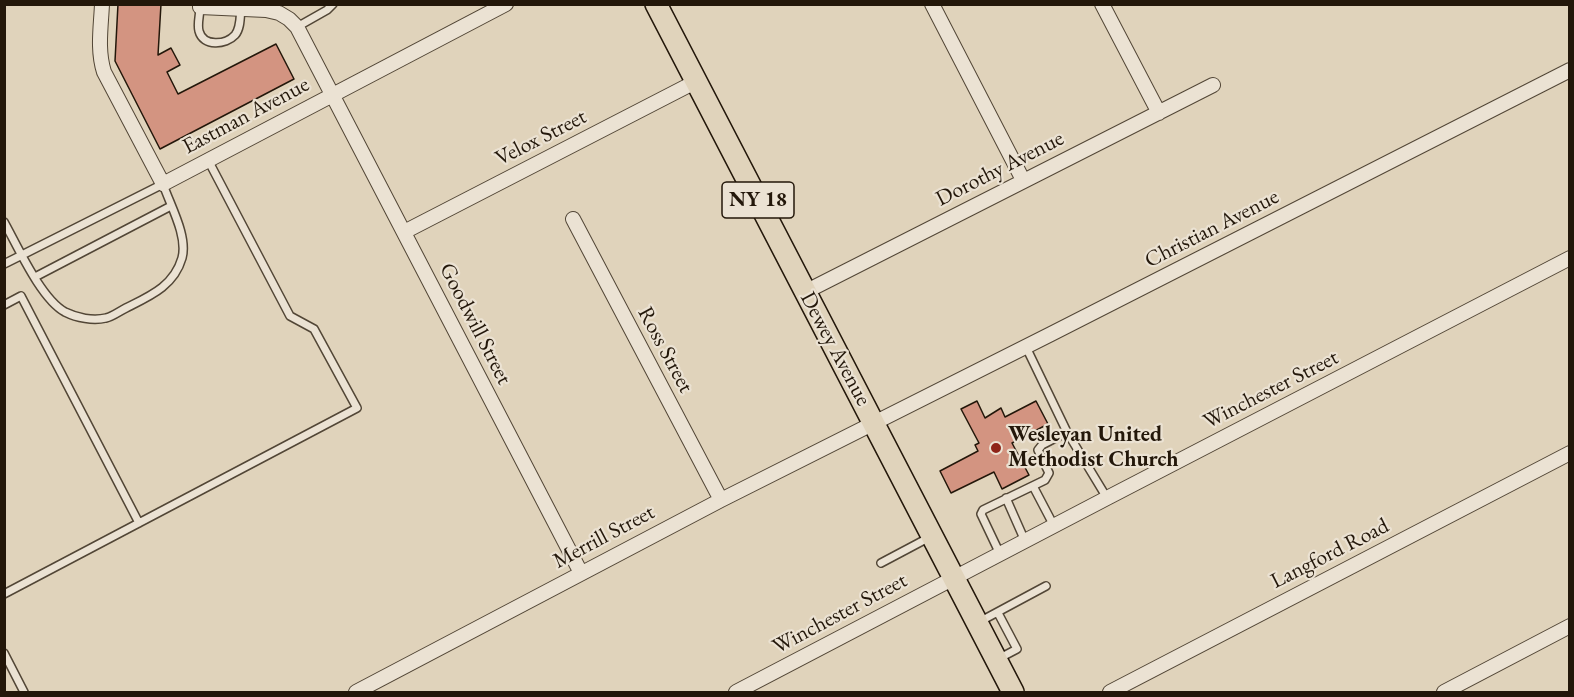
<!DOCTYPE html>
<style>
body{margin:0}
#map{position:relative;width:1574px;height:697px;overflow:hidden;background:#e0d3bb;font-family:"EB Garamond",serif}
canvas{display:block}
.frame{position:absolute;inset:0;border:6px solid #23170a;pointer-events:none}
</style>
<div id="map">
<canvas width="1574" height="697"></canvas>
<div class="frame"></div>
</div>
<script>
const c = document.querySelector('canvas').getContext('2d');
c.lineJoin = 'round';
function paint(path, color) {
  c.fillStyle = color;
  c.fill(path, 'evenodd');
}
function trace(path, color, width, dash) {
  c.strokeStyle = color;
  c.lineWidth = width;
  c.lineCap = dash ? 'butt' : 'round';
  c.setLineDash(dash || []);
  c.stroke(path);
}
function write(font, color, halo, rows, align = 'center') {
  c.font = font + ' "EB Garamond",serif';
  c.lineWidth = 4.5;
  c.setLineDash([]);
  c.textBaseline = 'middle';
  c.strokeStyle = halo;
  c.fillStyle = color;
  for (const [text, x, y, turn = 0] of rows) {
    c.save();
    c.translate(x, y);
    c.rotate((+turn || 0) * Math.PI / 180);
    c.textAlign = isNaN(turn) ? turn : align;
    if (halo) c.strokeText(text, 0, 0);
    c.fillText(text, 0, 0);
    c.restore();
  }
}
const building = new Path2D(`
 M118,4H161L158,55L171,48L180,65L167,72L178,94L276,44L294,79L160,149L115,61Z
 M977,401L985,418L1001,408L1005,417L1036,401L1048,424L1012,443L1029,475L1002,489L994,472L951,493L940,471L978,451L975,445L979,443L961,409Z`);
paint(building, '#d39481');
trace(building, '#23170a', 1.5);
const service = new Path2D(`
 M200,7C200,15 197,24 199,31C203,47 226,45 235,35C241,28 240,16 241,7
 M297,27L327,10L333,4
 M4,222C18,247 41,299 65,312C77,318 93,321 106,318C112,317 120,311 126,308C150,296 174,286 182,258C188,236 170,205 163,184L22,255L4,264
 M35,277L171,206
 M4,305L21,296L139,523
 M1067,432L1107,498
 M1033,486L1054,526
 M1006,498L1025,541
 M1000,554L981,514L983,510L1045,480L1049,473L1038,450L1042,445L1067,432L1026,347
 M881,563L930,537
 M4,594L357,408L314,329L290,316L208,160
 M979,622L1046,586
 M4,653L24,692
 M998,659L1017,649L998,613`);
const minor = new Path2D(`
 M102,4C101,27 97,50 104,72L163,184L506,4
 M201,4L200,7L266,10L279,13L289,19L297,27L581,573
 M932,4L1023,180
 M1102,4L1159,113
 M573,219L721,500
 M404,232L697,81
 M805,292L1213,85
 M356,692L721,500L1051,334L1570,70
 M736,692L1107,498L1570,258
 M1110,692L1570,453
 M1444,692L1570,626`);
const primary = new Path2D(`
 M656,4L1013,692`);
trace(service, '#524636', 10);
trace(minor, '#524636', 16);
trace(primary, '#23170a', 24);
trace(service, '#ebe2d3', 7);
trace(minor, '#ebe2d3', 14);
trace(primary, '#e0d3bb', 21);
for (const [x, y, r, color] of [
 [996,448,6,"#8f2418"]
]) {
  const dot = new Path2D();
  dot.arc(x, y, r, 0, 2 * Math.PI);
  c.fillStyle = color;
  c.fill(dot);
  trace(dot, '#ebe2d3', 2);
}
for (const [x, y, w] of [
 [758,200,72]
]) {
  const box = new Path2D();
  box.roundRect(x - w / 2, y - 18, w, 36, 4.5);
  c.fillStyle = '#ebe2d3';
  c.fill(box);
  trace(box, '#23170a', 1.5);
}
write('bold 21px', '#23170a', null, [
 ["NY 18",758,200]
]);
write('22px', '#23170a', '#ebe2d3', [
 ["Eastman Avenue",246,116,-28],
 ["Velox Street",541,138,-27],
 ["Dorothy Avenue",1000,169,-27],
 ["Christian Avenue",1212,229,-27],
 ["Goodwill Street",475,324,63],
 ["Dewey Avenue",835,349,62],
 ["Ross Street",665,350,62],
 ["Winchester Street",1271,390,-27],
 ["Merrill Street",604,537,-28],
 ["Langford Road",1330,554,-27],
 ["Winchester Street",840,614,-28]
]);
write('bold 22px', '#23170a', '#ebe2d3', [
 ["Wesleyan United",1008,435],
 ["Methodist Church",1008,460]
], 'left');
</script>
